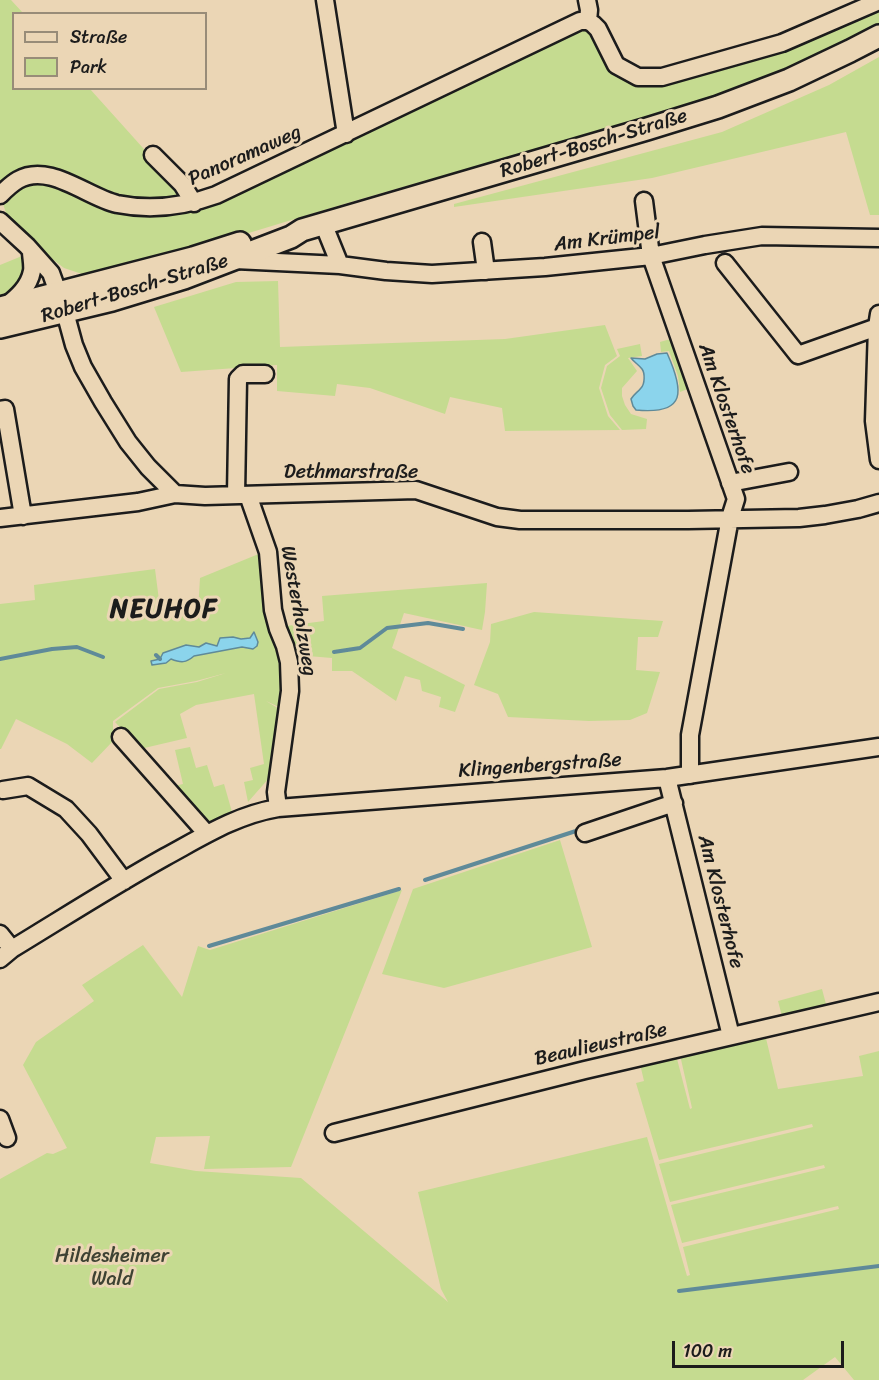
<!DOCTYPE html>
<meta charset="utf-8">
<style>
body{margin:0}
#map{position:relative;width:879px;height:1380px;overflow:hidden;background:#ebd6b5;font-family:Sriracha,sans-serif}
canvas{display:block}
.legend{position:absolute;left:12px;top:12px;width:195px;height:78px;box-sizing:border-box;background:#ebd6b5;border:2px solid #988c78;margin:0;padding:8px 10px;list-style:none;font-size:18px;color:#1c1c1c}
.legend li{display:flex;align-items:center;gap:12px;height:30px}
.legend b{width:30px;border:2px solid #988c78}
.scale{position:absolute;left:672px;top:1341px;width:172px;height:27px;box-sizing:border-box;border:3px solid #1c1c1c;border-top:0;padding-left:8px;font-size:18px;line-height:21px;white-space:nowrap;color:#1c1c1c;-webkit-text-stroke:4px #ebd6b5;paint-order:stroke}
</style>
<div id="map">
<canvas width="879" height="1380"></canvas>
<ul class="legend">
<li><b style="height:8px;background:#ebd6b5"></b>Straße</li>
<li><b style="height:16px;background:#c5db90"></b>Park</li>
</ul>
<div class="scale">100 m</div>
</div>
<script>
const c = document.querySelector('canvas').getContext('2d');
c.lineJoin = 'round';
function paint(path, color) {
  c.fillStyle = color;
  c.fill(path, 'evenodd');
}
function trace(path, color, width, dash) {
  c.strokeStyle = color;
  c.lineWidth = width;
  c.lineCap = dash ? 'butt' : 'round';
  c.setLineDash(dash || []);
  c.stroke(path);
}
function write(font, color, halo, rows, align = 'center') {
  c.font = font + ' Sriracha,sans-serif';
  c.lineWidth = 6;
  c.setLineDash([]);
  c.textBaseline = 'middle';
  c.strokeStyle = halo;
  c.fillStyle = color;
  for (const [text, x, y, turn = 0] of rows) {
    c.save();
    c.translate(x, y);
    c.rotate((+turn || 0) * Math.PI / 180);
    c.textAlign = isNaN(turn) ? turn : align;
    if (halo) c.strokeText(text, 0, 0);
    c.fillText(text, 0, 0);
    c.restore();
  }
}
paint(new Path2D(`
 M0,0H11L23,13L14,14V88L90,89L178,187L179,195L172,200L138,201L104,195L64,177L0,186Z
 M879,7V23L788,68L717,95L621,125L354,201L206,246L100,274H82L64,268L43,252L22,232L7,216L3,204L8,192L20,183L45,180L166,210L576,29L589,32L616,73L629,79Z
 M879,57V215H870L846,132L652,178L454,207V204L722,132L829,85Z
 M22,256C29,279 16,287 0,301V265Z
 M278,281L280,347L505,339L605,325L617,356L605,365L599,388L608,416L620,430L505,431L502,408L450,397L445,414L370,388L337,384L335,396L277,391V365L181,372L154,307L236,282Z
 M674,338L690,388L680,392L678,376L669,351L661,352L660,342Z
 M640,344L642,356L628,358L637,371L622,388V396L625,405L631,414L647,419L646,429L622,430L610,415L601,388L607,366L620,356L617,349Z
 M261,553L284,665L281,708L266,701L281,710L270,777L248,802L244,782L253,780L250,768L264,764L254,694L196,705L180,714L187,738L140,749L115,722L159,689L197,682L226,673L196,681L158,688L113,721V741L92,763L67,744L16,719L1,749H0V604L35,600L34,585L155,569L161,616L198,611L200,578Z
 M487,583L485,612L482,630L404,613L392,648L465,685L455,712L439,707L441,697L422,691L420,680L405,676L396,701L352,671H332V658L296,655L286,626L324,621L322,596Z
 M534,612L663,621L658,637H638L636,670L660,672L647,713L630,720L589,721L508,717L498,694L474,685L490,642L491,624Z
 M190,747L196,768L207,765L214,787L224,784L232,812L196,834L160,789L183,784L175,750Z
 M560,840L592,947L444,988L382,974L413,889Z
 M402,890L291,1167L204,1169L210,1136L156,1137L150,1163L196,1171L301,1178L448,1302L441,1289L418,1192L647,1137L687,1276L690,1275L683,1247L839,1209L838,1206L682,1243L671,1205L825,1168L824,1165L670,1202L659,1164L813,1127L812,1124L659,1160L636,1083L644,1081L640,1064L676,1055L690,1109L692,1108L680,1055L765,1034L778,1089L863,1076L859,1056L879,1051V1380H854L835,1357L803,1380H0V1179L47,1153L53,1154L67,1148L23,1065L36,1042L94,1001L82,985L143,945L182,997L198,946L210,950Z
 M822,989L827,1008L783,1020L778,1001Z`), '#c5db90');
const water = new Path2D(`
 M667,353C684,391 687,415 636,410L633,406L631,399C634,394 638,392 641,388C645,384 645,373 642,369C639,365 634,362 631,358L645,359L657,354Z
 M254,632L258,642L257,646L253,649L242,647L194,656C186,663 181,663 171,659L166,663L152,665L151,661L160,659L163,653L186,645L199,647L206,643L217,646L220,638L233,637L241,639L250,638Z`);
paint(water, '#8bd4ec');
trace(water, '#5f8a99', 1.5);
trace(new Path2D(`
 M334,652L360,648L387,628L428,623L463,629
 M156,655L160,659
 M0,659L52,649L77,647L103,657
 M425,880L582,829
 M209,946L399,889
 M679,1291L879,1266`), '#5f8a99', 4);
const minor = new Path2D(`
 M325,0L346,134
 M587,0L589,10L588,21
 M153,155L182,184L194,203
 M0,195C5,190 11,184 18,180C49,162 87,197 117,204C152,211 183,207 216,195L580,21H588L593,24L598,29L616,65L638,77H662L782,43L879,1
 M644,201L651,256L736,499L730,518L690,735V775
 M0,221L27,246L51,273L65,312L74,345L83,367L103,402L128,442L148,467L175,494
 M323,223L340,265
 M482,242L486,271
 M235,260L340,265L386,271L432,274L545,267L651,256L705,245L762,236L879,238
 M725,263L798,355L877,327
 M6,306C17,297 29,287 32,271C33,265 31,257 31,251
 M879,314L877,327L874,421L879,460
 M0,410L5,409L23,516
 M730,483L789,472
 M236,495L238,379L243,374H265
 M248,495L268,552L273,610L278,629L285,646L289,662L290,691L276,792L278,808
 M0,518L138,502L175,494L205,496L416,490L497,517L520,520H688L799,518L825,515L858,509L879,503
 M121,737L207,834
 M667,778L731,1036
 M3,790L28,786L66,809L89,834L124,881
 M585,833L674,803
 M0,934L12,949
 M0,959L12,949C63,918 113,886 165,857C202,837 236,815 278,808L667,778L879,747
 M0,1119L7,1138
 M334,1133L585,1070L879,1002`);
const major = new Path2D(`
 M0,308L193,258L240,243
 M0,327L112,300L184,278L291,237L302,230L647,129L718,107L789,80L850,51L879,36`);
trace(minor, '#1c1c1c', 21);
trace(major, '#1c1c1c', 26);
trace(minor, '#ebd6b5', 16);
trace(major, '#ebd6b5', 21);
write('20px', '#1c1c1c', '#ebd6b5', [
 ["Robert-Bosch-Straße",594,144,-17],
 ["Panoramaweg",245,156,-24],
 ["Am Krümpel",607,239,-7],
 ["Robert-Bosch-Straße",135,289,-17],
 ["Am Klosterhofe",726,409,71],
 ["Dethmarstraße",351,473],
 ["Westerholzweg",298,611,80],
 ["Klingenbergstraße",540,766,-4],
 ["Am Klosterhofe",720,902,76],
 ["Beaulieustraße",601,1045,-13]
]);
write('20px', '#3e4233', '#ebd6b5', [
 ["Hildesheimer",112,1257],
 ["Wald",112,1280]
]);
c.letterSpacing = '1.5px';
write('bold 26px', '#1c1c1c', '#ebd6b5', [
 ["NEUHOF",164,610]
]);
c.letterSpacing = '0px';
</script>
